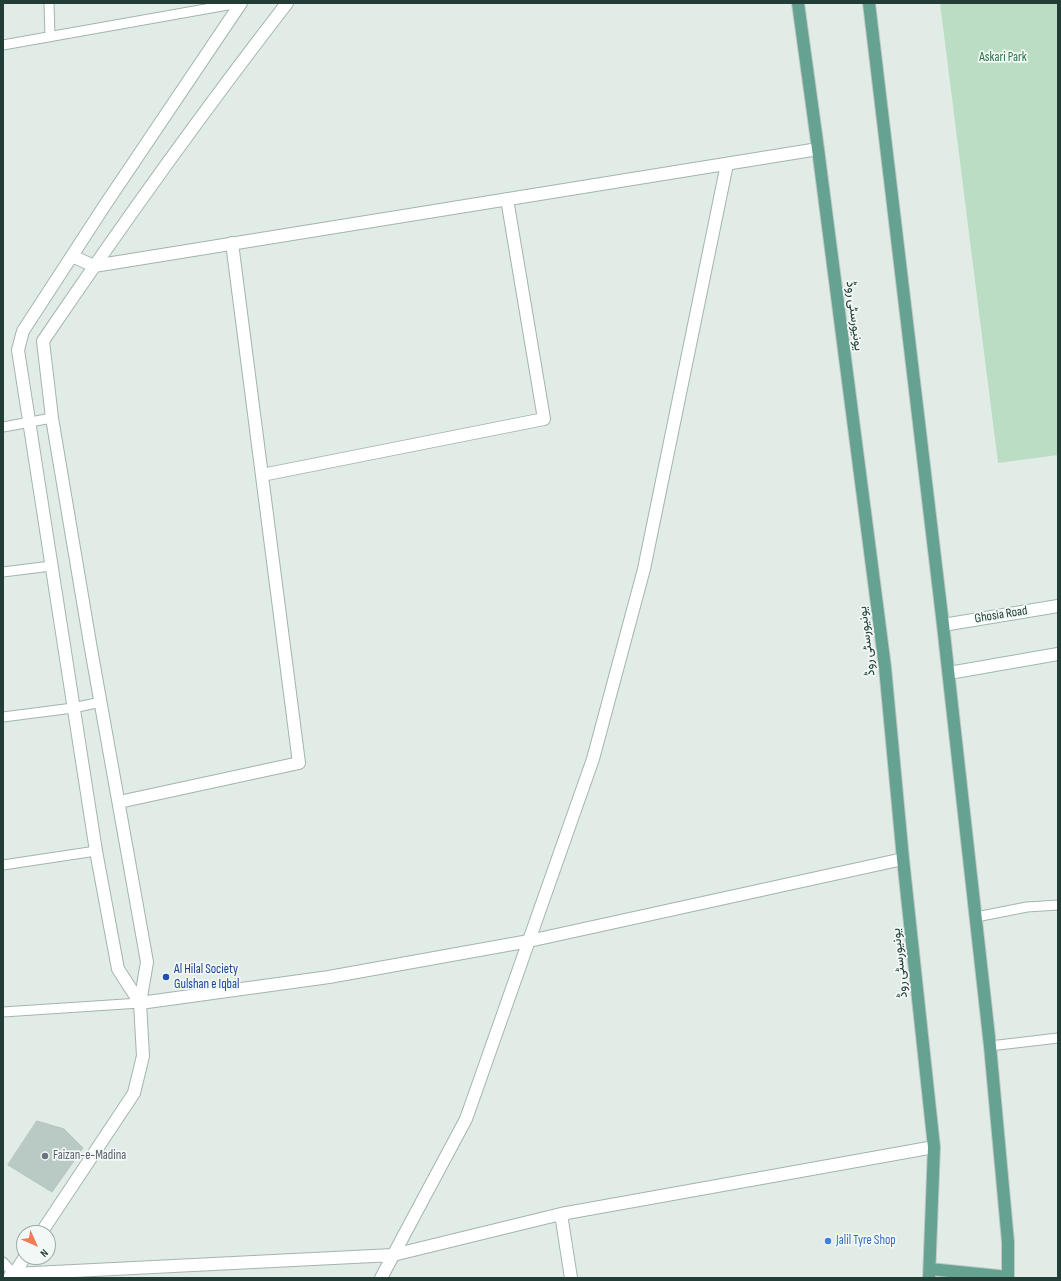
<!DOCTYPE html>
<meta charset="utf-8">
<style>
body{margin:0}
#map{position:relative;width:1061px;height:1281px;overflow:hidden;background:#e1ece7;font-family:"Sofia Sans Condensed",sans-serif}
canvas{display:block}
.frame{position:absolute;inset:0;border:4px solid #213d35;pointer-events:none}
.north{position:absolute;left:16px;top:1225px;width:40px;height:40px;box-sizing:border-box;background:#f2f8f5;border:1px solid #9eada8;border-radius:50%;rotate:135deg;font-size:11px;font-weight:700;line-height:16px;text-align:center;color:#213d35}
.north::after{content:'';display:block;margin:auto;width:14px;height:18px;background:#f37c58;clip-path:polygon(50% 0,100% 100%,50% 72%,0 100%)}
</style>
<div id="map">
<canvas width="1061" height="1281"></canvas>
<div class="frame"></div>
<div class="north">N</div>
</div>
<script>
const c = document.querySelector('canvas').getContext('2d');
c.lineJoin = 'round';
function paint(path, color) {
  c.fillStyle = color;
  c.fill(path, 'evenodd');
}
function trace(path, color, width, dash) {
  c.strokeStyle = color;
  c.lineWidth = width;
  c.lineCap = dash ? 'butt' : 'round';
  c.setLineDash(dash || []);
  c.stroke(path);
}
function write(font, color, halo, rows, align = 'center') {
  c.font = font + ' "Sofia Sans Condensed",Vazirmatn,sans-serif';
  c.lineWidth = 3.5;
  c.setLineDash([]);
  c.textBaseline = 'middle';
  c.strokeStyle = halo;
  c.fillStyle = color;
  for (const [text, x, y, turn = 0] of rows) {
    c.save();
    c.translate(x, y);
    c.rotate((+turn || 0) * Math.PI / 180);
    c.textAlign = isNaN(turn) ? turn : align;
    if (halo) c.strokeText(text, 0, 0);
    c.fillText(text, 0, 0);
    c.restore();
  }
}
paint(new Path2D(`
 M940,3H1058V455L998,463Z`), '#baddc3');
const building = new Path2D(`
 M37,1121L64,1129L83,1148L52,1192L8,1165Z`);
paint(building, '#b9c9c3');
trace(building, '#b3c5be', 1);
const service = new Path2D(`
 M49,3L50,37
 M3,45L239,3
 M3,427L52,418
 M3,572L51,566
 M3,717L73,708L101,702
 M3,865L96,851
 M976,917L1027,907L1058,905
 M3,1012L140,1003
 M990,1046L1058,1038
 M3,1262L14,1274`);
const minor = new Path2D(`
 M72,256L94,266L818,149
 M262,475L544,419L507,199
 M119,802L299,763L232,243
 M140,1003L118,969L96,851L18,350L23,331L105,205L241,3
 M140,1003L329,977L529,941L903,859
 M561,1214L571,1278
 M41,1233L134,1093L143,1056L140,1003L147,962L91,649L52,418L43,341C121,226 202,113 287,3
 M14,1274L393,1255L561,1214L934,1147
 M10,1276L14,1274L25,1257
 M381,1278L466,1119L593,759L644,569L727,164`);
const secondary = new Path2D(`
 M943,625L1058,606
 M949,673L1058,654`);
const primary = new Path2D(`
 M798,3L818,149L885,667L903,859L934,1147L929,1278
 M869,3L943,625L990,1046L1008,1242V1278
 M930,1269L1008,1277`);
trace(service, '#a4b4ae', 11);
trace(minor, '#a4b4ae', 14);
trace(secondary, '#9fb8af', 14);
trace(primary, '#c1c9c6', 14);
trace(service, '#fff', 9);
trace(minor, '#fff', 12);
trace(secondary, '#fff', 12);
trace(primary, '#65a291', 12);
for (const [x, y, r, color] of [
 [166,977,4,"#1a4fb4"],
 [45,1156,4,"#6b7280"],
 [828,1241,4,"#3f7fe0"]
]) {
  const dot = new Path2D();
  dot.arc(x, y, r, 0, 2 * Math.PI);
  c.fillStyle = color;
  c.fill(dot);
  trace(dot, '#f2f8f5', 1.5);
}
write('13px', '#2b7446', '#f2f8f5', [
 ["Askari Park",1003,58]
]);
write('13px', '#213d35', '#f2f8f5', [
 ["یونیورسٹی روڈ",854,316,83],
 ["Ghosia Road",1001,615,-9],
 ["یونیورسٹی روڈ",867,641,-97],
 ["یونیورسٹی روڈ",900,963,-96]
]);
write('13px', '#164399', '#f2f8f5', [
 ["Al Hilal Society",174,970],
 ["Gulshan e Iqbal",174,985]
], 'left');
write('13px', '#5b616d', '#f2f8f5', [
 ["Faizan-e-Madina",53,1156]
], 'left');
write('13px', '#366cbe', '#f2f8f5', [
 ["Jalil Tyre Shop",836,1241]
], 'left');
</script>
